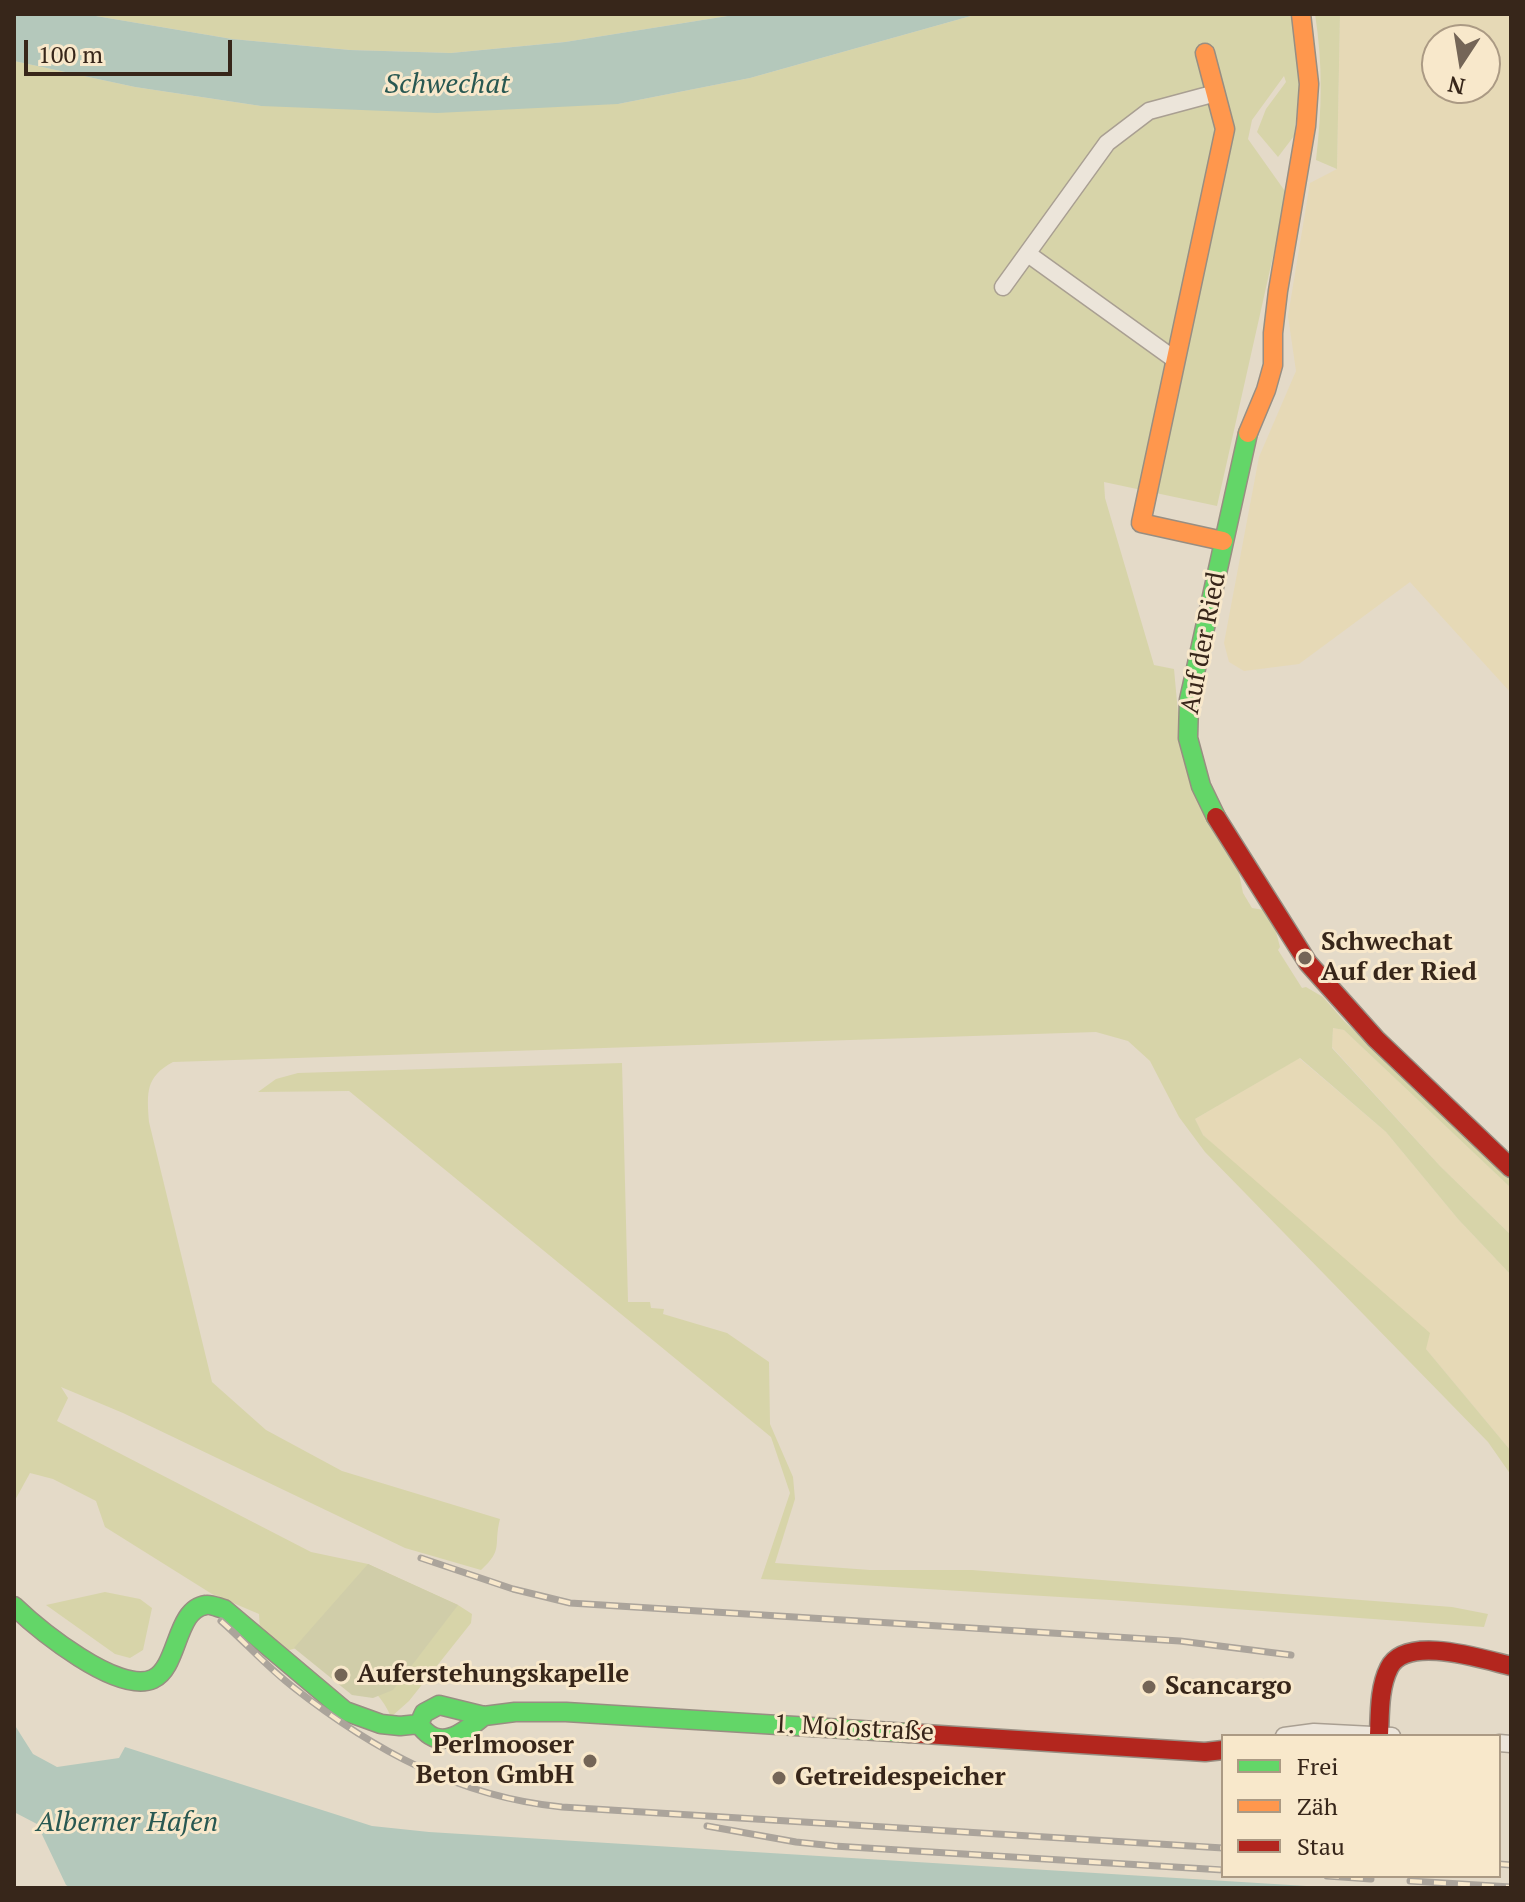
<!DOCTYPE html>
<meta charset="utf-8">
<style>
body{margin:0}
#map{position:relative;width:1525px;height:1902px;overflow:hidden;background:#e4dac8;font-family:"PT Serif",serif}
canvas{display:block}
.frame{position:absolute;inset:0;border:16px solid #37261a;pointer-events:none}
.legend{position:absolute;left:1221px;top:1734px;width:280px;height:144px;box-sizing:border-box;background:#f8e8cb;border:2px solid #ab9a84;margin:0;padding:10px 14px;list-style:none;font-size:24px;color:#37261a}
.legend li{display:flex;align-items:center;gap:16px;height:40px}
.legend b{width:40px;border:2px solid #ab9a84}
.north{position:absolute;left:1421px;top:24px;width:80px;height:80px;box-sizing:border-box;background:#f8e8cb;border:2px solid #ab9a84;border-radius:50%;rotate:192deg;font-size:22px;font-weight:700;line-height:32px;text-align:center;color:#37261a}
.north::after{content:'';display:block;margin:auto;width:28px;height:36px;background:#746557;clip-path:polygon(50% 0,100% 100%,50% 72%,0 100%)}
.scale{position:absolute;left:24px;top:40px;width:208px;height:36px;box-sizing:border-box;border:4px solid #37261a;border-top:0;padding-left:10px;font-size:24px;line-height:28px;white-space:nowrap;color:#37261a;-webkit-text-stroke:6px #f8e8cb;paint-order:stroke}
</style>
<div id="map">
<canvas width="1525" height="1902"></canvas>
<div class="frame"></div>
<ul class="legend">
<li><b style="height:10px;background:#63d668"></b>Frei</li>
<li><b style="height:10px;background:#ff974d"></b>Zäh</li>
<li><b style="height:10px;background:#b3261e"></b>Stau</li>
</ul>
<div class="north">N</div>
<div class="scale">100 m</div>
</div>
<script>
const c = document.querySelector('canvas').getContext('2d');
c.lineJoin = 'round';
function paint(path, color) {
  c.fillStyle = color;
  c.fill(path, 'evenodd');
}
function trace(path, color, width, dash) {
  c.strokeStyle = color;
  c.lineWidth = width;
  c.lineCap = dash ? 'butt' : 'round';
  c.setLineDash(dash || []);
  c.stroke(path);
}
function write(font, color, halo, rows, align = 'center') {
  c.font = font + ' "PT Serif",serif';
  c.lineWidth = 6;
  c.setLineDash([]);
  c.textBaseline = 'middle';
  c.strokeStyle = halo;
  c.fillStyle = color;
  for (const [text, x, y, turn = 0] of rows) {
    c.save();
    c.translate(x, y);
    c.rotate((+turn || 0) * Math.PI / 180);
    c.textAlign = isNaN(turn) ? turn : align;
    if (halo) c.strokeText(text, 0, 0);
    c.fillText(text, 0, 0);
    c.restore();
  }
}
paint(new Path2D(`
 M1340,14H1511V693L1410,582L1299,664L1244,671L1229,662L1224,643L1259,457L1296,371L1288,316L1310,183L1337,169ZM1437,40H1485V88H1437Z
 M1333,1028L1344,1030L1511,1188V1235L1440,1166L1332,1047Z
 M1299,1058L1386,1132L1458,1219L1511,1275V1451L1426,1349L1203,1135L1195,1119Z`), '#e6d9b6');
paint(new Path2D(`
 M84,14H740L565,42L451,53L350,50L232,39Z
 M978,14H1292L1300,83L1294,136L1278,157L1257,132L1266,109L1286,82L1284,76L1252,120L1248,139L1287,194L1217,506L1104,482L1105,498L1154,665L1174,669L1180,735L1238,868L1243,893L1252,908L1264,910L1275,928L1280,947L1278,950L1302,988L1306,987L1323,997L1344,1021L1511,1177V1188L1344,1030L1333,1028L1332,1048L1440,1166L1511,1235V1275L1458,1219L1386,1132L1300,1058L1195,1119L1203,1135L1430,1333L1426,1349L1511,1451V1475L1488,1442L1205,1152L1179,1117L1150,1061L1128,1041L1096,1032L173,1062C145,1077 147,1093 149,1122L212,1382L266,1430L342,1471L500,1519C493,1546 504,1549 481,1570L405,1548L123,1413L61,1387L68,1398L57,1421L311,1552L368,1564L458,1605L472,1614L471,1623L409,1701L391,1717C376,1680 337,1665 304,1646L282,1652L260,1630L259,1614L212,1594L105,1527L96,1501L53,1479L30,1473L14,1502V61L135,87L261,106L618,104L750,78Z
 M1315,14H1340L1337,169L1316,160C1322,109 1323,65 1315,14Z
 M622,1063L628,1302H650L651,1308L664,1309L663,1314L727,1333L769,1362L770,1424L793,1477L795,1499L775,1563L870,1570H972L1452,1607L1488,1614L1484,1627L1110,1600L761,1579L790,1493L771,1437L349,1091L258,1092L276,1079L298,1073Z
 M105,1592L140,1599L152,1608L143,1650L130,1658L115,1654L46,1605Z`), '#d7d4a9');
paint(new Path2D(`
 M368,1564L458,1605L393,1690L373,1698L352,1695L294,1648Z`), '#d0cda9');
paint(new Path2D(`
 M14,14H84L232,39L350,50L451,53L565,42L740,14H978L750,78L618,104L437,113L261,106L135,87L14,61Z
 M14,1724L33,1754L57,1767L119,1758L125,1747L372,1826L429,1832L1339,1888H71L66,1885L37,1824L14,1812Z`), '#b4c8bb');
const street = new Path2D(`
 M1028,254L1174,359
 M1003,287L1107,143L1149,111L1216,93
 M1284,1736L1314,1732L1392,1736
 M1499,1743L1511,1744`);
const fast = new Path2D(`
 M1216,817L1201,786L1188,738L1189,700L1248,433
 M14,1606C38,1629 118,1695 153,1679C179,1667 175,1609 206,1605C211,1604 219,1608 224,1609L345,1711L381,1724L400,1726L419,1724
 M484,1716C463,1733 439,1753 419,1724L424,1713L439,1705L484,1716L515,1712H566L909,1733`);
const slow = new Path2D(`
 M1205,53L1225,129L1141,523L1223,541
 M1248,433L1266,390L1273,365V333L1278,291L1306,126L1309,84L1301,14`);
const jam = new Path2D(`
 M1216,817L1308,963L1376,1039L1511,1168
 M909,1733L1205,1752L1223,1750
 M1379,1735C1380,1713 1379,1688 1389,1668C1406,1634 1482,1659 1511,1666`);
trace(street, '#a99f92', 19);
trace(fast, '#988e82', 21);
trace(slow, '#988e82', 21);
trace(jam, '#988e82', 21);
trace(street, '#ece5da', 16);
trace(fast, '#63d668', 18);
trace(slow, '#ff974d', 18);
trace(jam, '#b3261e', 18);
const rail = new Path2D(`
 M421,1558L513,1589L570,1603L1180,1641L1291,1655
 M221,1621C245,1642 267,1667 293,1687C373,1750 459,1797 562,1807L1223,1848
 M707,1826L796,1842L834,1846L1223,1870
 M1499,1864L1511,1865
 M1327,1876L1371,1879
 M1410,1881L1511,1887`);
trace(rail, '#aba49b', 7);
trace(rail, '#f8e8cb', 4, [12]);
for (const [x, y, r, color] of [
 [1305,958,8,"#746557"],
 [341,1675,8,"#746557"],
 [1149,1687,8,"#746557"],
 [590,1761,8,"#746557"],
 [779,1778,8,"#746557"]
]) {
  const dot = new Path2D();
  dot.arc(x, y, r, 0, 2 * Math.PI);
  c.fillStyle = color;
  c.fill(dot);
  trace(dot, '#f8e8cb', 3);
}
write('26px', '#37261a', '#f8e8cb', [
 ["Auf der Ried",1204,643,-79],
 ["1. Molostraße",854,1729,3]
]);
write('bold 26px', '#37261a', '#f8e8cb', [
 ["Schwechat",1321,943],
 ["Auf der Ried",1321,973],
 ["Auferstehungskapelle",357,1675],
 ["Scancargo",1165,1687],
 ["Perlmooser",574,1746,"right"],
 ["Beton GmbH",574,1776,"right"],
 ["Getreidespeicher",795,1778]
], 'left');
write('italic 28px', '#285852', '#f8e8cb', [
 ["Schwechat",447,85],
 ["Alberner Hafen",127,1823]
]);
</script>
